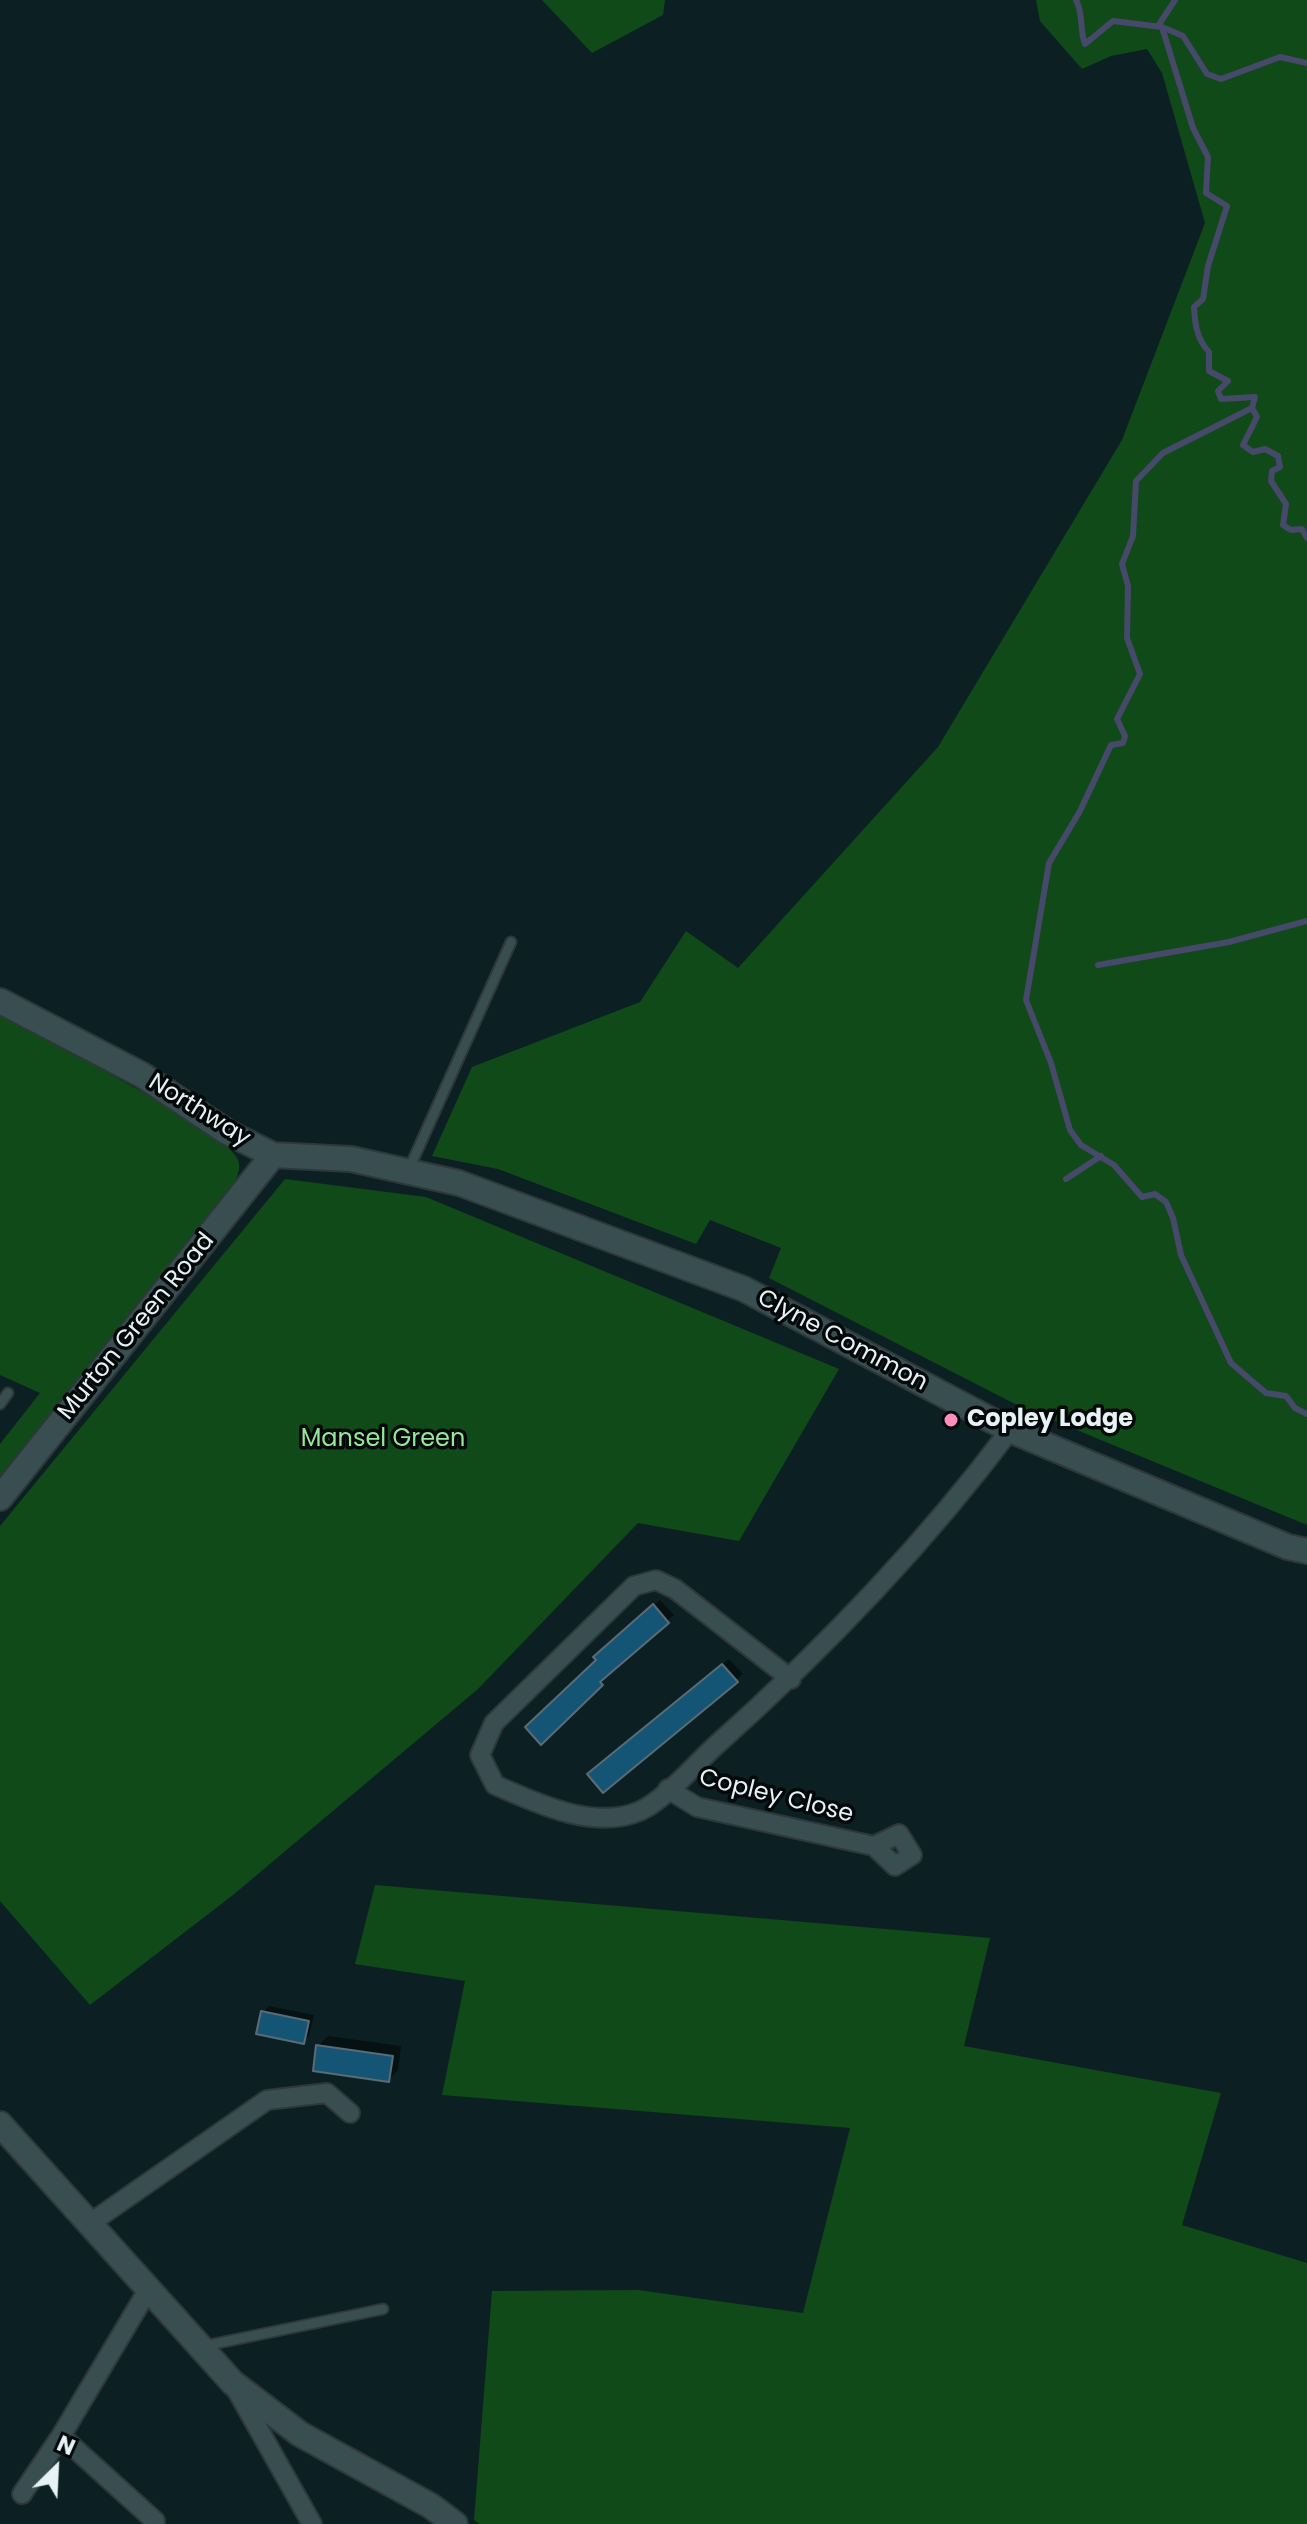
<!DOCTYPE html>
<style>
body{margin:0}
#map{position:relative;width:1307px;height:2524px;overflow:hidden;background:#0c2023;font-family:Poppins,sans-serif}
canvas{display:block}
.north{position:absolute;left:16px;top:2428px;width:80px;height:80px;-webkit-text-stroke:6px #030809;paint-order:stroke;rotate:24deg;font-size:22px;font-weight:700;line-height:32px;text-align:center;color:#e6f2f4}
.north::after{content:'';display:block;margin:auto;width:28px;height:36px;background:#e6f2f4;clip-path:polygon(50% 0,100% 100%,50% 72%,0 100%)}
</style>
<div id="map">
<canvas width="1307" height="2524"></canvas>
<div class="north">N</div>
</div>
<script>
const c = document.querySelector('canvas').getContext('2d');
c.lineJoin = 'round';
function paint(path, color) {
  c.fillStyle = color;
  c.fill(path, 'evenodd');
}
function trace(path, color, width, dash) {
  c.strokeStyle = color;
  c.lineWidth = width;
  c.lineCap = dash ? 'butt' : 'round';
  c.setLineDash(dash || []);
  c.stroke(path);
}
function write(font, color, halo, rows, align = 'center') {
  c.font = font + ' Poppins,sans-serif';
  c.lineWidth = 7;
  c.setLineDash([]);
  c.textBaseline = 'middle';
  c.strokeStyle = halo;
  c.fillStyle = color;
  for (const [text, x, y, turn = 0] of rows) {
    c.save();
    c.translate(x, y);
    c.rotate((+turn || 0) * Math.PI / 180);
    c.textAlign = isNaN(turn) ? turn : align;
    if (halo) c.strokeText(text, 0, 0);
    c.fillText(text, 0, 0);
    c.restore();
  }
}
paint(new Path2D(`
 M542,0H665L663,15L592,53Z
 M1036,0H1307V1525L1021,1407L769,1278L781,1248L710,1220L696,1244L498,1169L432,1156L472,1067L640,1002L686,931L738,968L938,747L1122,440L1205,223L1162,73L1147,49L1111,56L1082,69L1040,21Z
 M0,1015C38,1036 222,1129 237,1158C245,1173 229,1190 222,1202L0,1486V1444L40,1393L0,1375Z
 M285,1179L426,1197L839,1369L739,1541L638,1523L478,1689L233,1895L90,2005L0,1901V1526Z
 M375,1885L990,1938L964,2046L1221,2093L1182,2225L1307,2263V2524H480L474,2520L492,2291L638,2290L803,2313L850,2128L442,2095L465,1981L355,1964Z`), '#104a19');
paint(new Path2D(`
 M660,1600L674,1615L570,1711L602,1651Z
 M729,1659L743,1674L604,1790L596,1768Z
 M269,2006L314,2015L309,2036L303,2042L263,2012Z
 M328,2036L401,2046L398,2070L388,2080L318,2046Z`), '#0007');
trace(new Path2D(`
 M1076,0C1084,15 1079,29 1085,44L1113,21L1162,27L1183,36L1207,74L1221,79L1280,57L1307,63
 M1158,26L1175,0
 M1162,27L1193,128L1208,157L1206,193L1227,206L1208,266L1203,299L1194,307C1195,325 1197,339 1209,352V371L1228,381L1218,391L1221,399L1255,397L1252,408L1257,417L1243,445L1253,452L1265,449L1278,456L1280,467L1272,471L1271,481L1286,504L1283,525L1291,530L1302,529L1307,538
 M1252,408L1163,453L1136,481L1133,536L1122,564L1128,586L1127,638L1140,674L1117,719L1125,736L1123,743L1111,745L1080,811L1049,863L1026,1000L1051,1063L1070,1130L1081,1145L1114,1165L1142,1197L1155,1194L1166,1202L1173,1218L1181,1255L1231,1363L1266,1393L1286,1396L1295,1408L1307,1414
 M1098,965L1229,942L1307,921
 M1066,1179L1101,1156`), '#464969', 6);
const building = new Path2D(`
 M653,1604L669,1623L600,1682L603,1685L541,1745L525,1727L596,1660L593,1657Z
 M722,1664L738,1682L603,1793L587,1774Z
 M261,2011L309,2021L304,2044L256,2034Z
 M316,2045L393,2056L389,2082L313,2071Z`);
paint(building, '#145575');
trace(building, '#5b6b76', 2);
const lane = new Path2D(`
 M409,1169L511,942
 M0,1404L8,1393
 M204,2346L383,2309`);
const street = new Path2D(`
 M791,1679L675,1589L656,1580L634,1586L494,1723L480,1755L495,1785C536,1803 594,1831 640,1811C663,1801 694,1766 713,1748C822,1651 923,1546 1010,1430
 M668,1789L697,1807L874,1846L899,1834L912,1855L895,1866L874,1846
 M89,2224L267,2100L327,2093L350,2113
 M236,2389L312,2524
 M61,2436L148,2290
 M22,2494L61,2436L155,2521`);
const secondary = new Path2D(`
 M0,1001L142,1075L227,1132L273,1155L351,1159L459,1183L744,1289L1010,1430L1288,1547L1307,1551
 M0,1498L273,1155
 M0,2124L233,2383L300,2434L431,2506L455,2524`);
trace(lane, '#2e383a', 13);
trace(street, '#2e383a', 22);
trace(secondary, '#2e383a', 28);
trace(lane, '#394e51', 9);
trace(street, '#394e51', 18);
trace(secondary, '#394e51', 24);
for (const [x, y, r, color] of [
 [951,1420,8,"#fe8ebc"]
]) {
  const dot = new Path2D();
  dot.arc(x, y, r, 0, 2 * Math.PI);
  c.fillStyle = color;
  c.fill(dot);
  trace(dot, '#030809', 3);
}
write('24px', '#e6f2f4', '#030809', [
 ["Northway",199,1111,32],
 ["Murton Green Road",137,1327,-51],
 ["Clyne Common",842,1341,28],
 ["Copley Close",776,1797,14]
]);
write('bold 24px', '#e6f2f4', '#030809', [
 ["Copley Lodge",967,1420]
], 'left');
write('24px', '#96e79a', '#030809', [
 ["Mansel Green",383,1440]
]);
</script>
